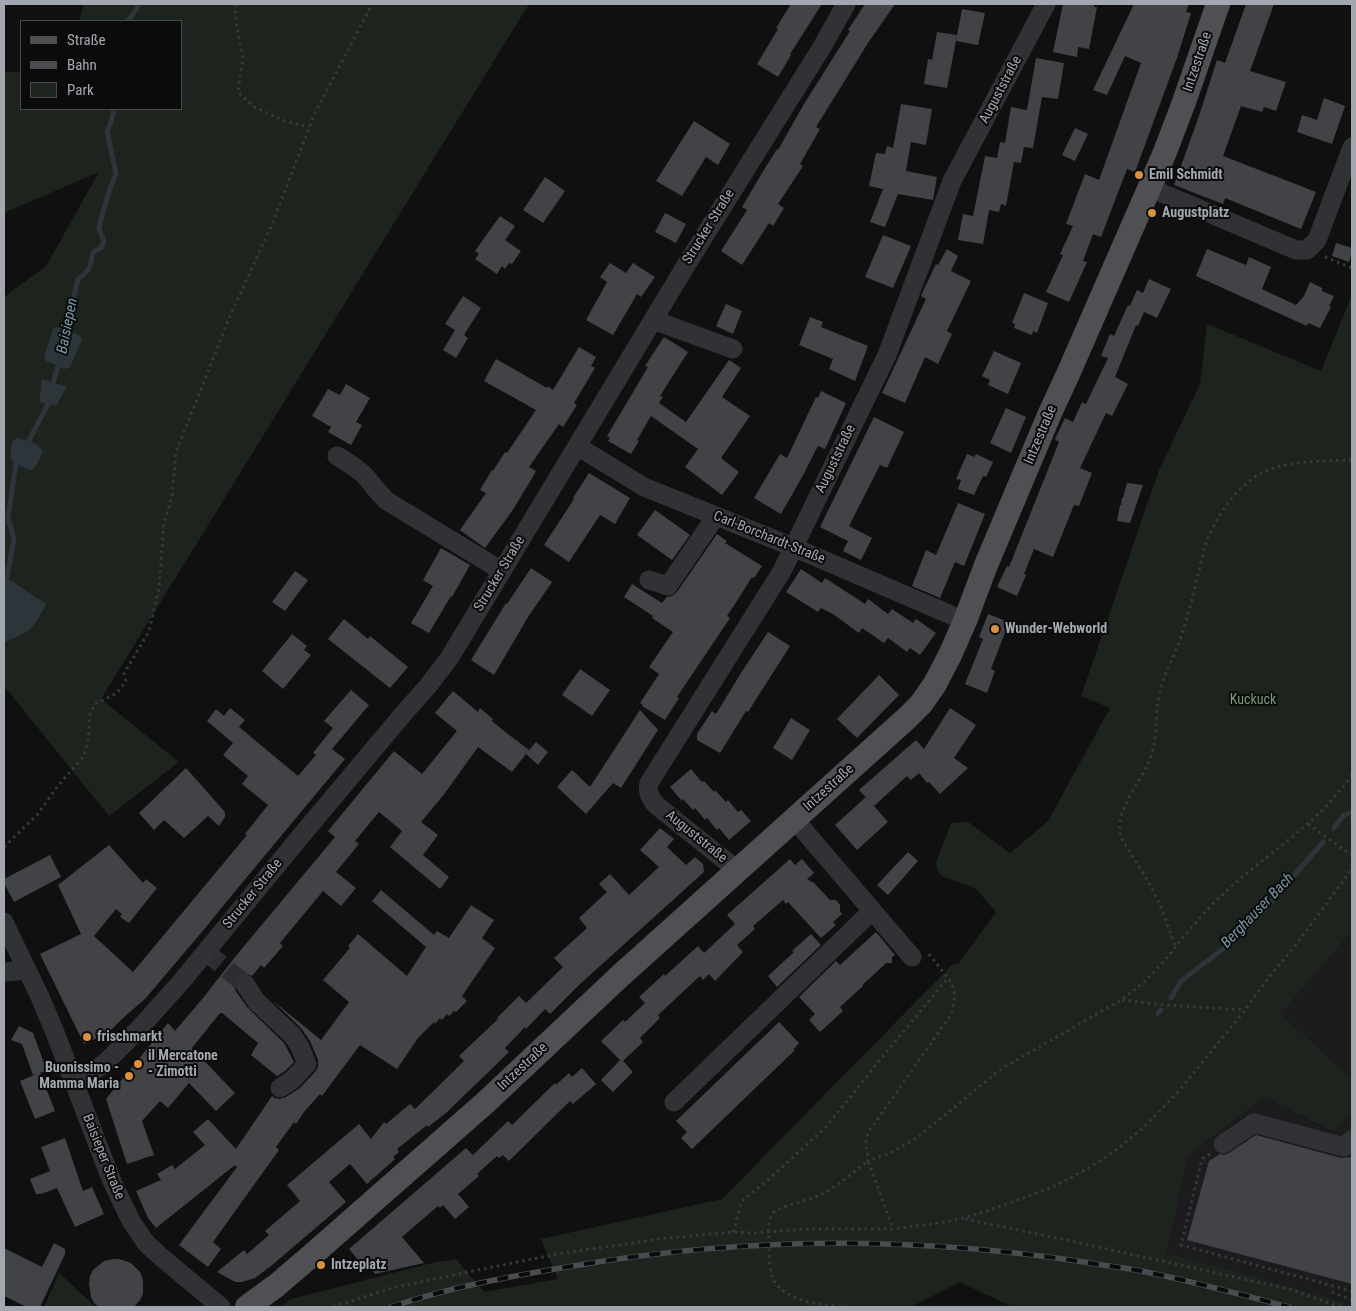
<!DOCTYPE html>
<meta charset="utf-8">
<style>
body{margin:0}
#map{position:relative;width:1356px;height:1311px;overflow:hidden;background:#101011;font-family:"Roboto Condensed",sans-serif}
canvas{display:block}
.frame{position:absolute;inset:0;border:5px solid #a3a8b0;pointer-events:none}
.legend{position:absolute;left:20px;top:20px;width:162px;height:90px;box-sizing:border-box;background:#0b0b0c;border:1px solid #484a4e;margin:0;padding:6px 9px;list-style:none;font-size:15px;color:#a3a8b0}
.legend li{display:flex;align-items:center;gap:10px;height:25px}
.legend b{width:25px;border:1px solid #484a4e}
</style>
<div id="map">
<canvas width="1356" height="1311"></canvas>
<div class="frame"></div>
<ul class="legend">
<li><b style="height:6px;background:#4e5054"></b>Straße</li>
<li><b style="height:6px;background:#4a4d50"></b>Bahn</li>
<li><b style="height:14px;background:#1d231d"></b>Park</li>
</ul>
</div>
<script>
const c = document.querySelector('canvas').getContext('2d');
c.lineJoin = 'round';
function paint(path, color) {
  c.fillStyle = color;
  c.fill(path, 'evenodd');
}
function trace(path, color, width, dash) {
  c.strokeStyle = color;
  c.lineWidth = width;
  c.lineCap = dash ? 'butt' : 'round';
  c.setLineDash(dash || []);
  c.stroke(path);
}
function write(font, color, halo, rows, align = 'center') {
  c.font = font + ' "Roboto Condensed",sans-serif';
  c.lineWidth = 4;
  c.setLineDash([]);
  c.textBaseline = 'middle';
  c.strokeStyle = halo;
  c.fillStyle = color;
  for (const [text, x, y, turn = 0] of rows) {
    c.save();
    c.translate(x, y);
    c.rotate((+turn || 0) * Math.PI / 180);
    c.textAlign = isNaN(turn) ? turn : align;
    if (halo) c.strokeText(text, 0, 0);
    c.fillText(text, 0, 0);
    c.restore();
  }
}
paint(new Path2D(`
 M1352,931V1079L1281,1014Z
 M1264,1097L1332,1132L1352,1113V1305L1243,1273L1167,1255L1188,1156Z`), '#1c1c1e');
paint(new Path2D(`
 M84,4H529L101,699L179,762L109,816L4,686V297L46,266L99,172L4,213V72H21V109H181V21H79Z
 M1352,295V931L1281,1014L1352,1079V1113L1333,1132L1264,1097L1188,1156L1167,1254L1243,1273L1340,1301L1352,1305V1307H1012L960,1282L911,1307H280L291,1299L432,1263L456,1259L484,1292L558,1279L541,1239L722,1199L951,966L959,963L996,912L976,889L968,885L955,881L942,876L937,870L936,863L951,823L968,822L1010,853L1048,821L1110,708L1081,696L1159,470L1200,384L1207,324L1321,371Z
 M59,1273L96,1307H44Z`), '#1d231d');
paint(new Path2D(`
 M58,327L80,335L82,340L70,367L65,369L46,361L44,357L53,329Z
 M42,379L67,387L56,406L39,402Z
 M17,438C27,441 39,442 43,452L36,466L32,470L26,469L11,460C11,453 9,442 17,438Z
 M4,576L46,604C33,629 31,632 4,642Z`), '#2d353a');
trace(new Path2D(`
 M128,21L137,8L138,4
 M68,337L70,331L68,321L78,279C90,271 91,266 93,252L101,248L104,241L99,229L100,223L110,188L116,174L107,131L111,122L114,109
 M52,387L59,362
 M26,446L48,404L49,398
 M7,577L14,539L10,524L8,523V518L16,464L19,458
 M1334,828L1344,815L1352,812
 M1171,998L1181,981L1236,939L1266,908L1323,842
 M1158,1013L1161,1010`), '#2d353a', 5);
paint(new Path2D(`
 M791,4H822L790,54L791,55L778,77L757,64L778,29L776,28Z
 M865,4H895L868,43L816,127L820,129L800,164L803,166L778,204L784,208L773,226L769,223L742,265L721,251L747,210L742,207L762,173L777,149L778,150L804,104L850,31L848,30Z
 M1063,4H1094V7H1097L1089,49L1078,47L1077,57L1053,52Z
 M1134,4H1189L1186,12L1191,13L1177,58L1135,172L1127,169L1101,237L1093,234L1083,261L1087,262L1069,302L1046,292L1063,255L1060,254L1073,226L1066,224L1085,174L1099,180L1141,63L1125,56L1107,95L1093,90Z
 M1246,4H1274L1250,71L1286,82L1276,111L1264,107L1262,112L1241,106L1223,156L1316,192L1301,229L1225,198L1223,204L1174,185L1198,119L1217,60L1225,63Z
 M962,9L985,13L978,45L956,41Z
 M937,32L957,35L947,88L924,84L928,59L932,60Z
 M1036,58L1064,63L1058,99L1042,97L1033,148L1024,147L1021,163L1014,162L1006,206L1001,204L999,212L989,210L983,244L958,240L963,214L973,216L985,156L997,158L1000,142L1005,143L1011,107L1027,110Z
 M1324,98L1345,106L1332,144L1297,132L1302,115L1317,120Z
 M901,104L932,109L926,145L911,142L906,171L937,177L933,200L898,194L885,227L870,222L883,189L869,186L876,153L885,154L887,146L893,148Z
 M694,121L730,144L718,165L706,157L682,196L656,181Z
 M1075,128L1088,134L1075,161L1062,155Z
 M545,177L565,191L543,223L523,210Z
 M665,213L686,224L676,243L655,232Z
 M500,216L515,226L505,240L521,251L512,264L509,263L505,269L502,266L497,274L475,259L479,254L475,251Z
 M883,235L911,246L893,288L865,277Z
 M1336,243L1352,248V252L1349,262L1332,256Z
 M947,249L958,256L951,271L971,281L947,331L952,334L938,364L925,357L905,403L882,393L926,299L921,296L924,289L936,264L938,265Z
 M1207,249L1246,265L1249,257L1271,267L1262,289L1296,305L1304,296L1310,282L1322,288V291L1334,296L1329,306L1331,307L1320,328L1308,323L1307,326L1196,276Z
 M610,263L626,273L633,263L655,277L641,297L637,294L613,335L586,320L607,282L600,277Z
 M1149,279L1171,289L1157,318L1144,312L1138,326L1136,325L1115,377L1128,384L1112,416L1106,413L1080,468L1092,473L1079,506L1074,505L1053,557L1034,549L1024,574L1026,575L1017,596L997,587L1007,566L1009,567L1059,442L1055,439L1065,418L1073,422L1082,402L1086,404L1108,358L1101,356L1110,334L1114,336L1128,305L1130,306L1137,290L1143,293Z
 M1024,293L1048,303L1037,333L1033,331L1032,335L1014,328L1015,324L1012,323Z
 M463,296L481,308L464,335L468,338L456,358L443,350L455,330L445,324Z
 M726,304L742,311L733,334L716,326Z
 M810,317L823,322L821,327L868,346L855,381L829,369L833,359L799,345Z
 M664,337L688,352L660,396L663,397L659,403L686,422L729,360L741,368L722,397L750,416L721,458L739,472L722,495L685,467L698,449L651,416L637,440L639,441L631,454L608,441L610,438L607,436L648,367L645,366Z
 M579,347L596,357L591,366L595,368L574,403L577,405L563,427L559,424L529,467L536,471L531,480L512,511L485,548L460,530L486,493L480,490L492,470L493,471L505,452L507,453L536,410L484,381L496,359L547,388L548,386L553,390Z
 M994,351L1021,363L1008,394L988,385L990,380L982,376Z
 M346,384L370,398L356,422L362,425L351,445L328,432L331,427L312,416L328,389L340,395Z
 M821,391L846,403L825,449L818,446L806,469V470L781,514L754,498L780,454L787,458L816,397L818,398Z
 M1006,408L1026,417L1011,453L990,443Z
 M874,417L904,432L887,468L880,465L849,526L872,538L861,560L843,551L848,541L820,527Z
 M967,454L974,457L976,454L993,462L986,477L983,476L974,495L958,489L961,480L956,479Z
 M589,473L630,498L615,524L600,515L569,562L544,545L574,499L573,498Z
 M1127,483L1143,485L1130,523L1117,521L1120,505H1121L1122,498H1123Z
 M958,503L985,514L964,566L955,562L940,598L912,586L926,550L936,555Z
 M655,510L690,535L672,560L637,535Z
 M717,534L727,541L725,543L762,566L754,578L752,577L735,604L727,616L730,618L677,697L679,698L665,720L642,706L643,705L640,703L659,674L649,667L673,632L652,618L653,616L624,597L632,584L662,603L667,597L672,596L677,592Z
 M441,548L470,565L452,597L451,596L429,633L411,623L433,586L423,580Z
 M531,568L552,582L528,617L494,675L471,660L506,603L507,604Z
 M801,569L822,583L825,578L865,604L868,599L888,614L892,609L913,623L916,619L936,633L920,655L910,648L907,652L888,638L884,643L862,628L859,633L833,614L821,608L818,612L786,592Z
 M295,571L308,580L285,611L272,602Z
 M988,614L1009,622L991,669L995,671L987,693L965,684L983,639L979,637Z
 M344,619L368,639L370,636L408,667L390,688L328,639Z
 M768,632L790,646L748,712L746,711L720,753L697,740V734L712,711L716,714L741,673Z
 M292,634L307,646L304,650L311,655L283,689L262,671Z
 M580,669L610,690L592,716L562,695Z
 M879,675L899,695L857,738L837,719Z
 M351,690L369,705L332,749L345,759L232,895L206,927L145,999L124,1017L108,1033L84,1044L40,954L81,934L58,885L109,845L143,883L146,879L157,888L129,923L120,917L122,914L116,909L94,936L133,972L247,835L245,834L268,805L242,784L248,776L223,755L233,743L207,721L216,709L224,716L230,708L245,720L239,727L298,776L316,755L313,753L333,728L324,721Z
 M453,691L478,712L480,708L493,719L492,721L504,731L529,750L512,772L478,747L445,793L421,822L438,835L423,855L449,877L440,889L390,847L402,831L379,812L355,841L359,844L336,872L356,888L341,906L323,891L280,943L283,946L264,968L261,965L252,976L244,973L239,975L235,979L234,984L235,990L247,1007L284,1043L294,1062L285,1071L277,1076L251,1055L258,1043L222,1013H220L192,1048L235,1093L216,1111L189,1083L168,1108L160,1101L142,1121L154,1155L127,1164L106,1099L168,1023L175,1031L203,998L235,957L335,837L328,831L394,751L422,774L457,731L435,713Z
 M950,708L976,725L954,758L968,768L940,794L929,782L927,783L919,773L911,780L907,776L874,806L859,790L916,740L924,749Z
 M640,710L658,730L621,788L613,783L586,814L557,787L572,770L590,787Z
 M791,718L810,730L792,760L773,748Z
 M536,742L548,752L538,765L526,754Z
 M186,768L225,812V817L219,826L208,816L184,838L164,820L154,830L139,813Z
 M691,769L702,782L704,781L714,792L715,790L726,802L728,800L738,812L741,810L751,821L729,840L719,828L717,830L707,818L705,820L695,808L693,810L683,799L682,801L670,787Z
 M866,797L888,822L857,850L835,825Z
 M660,828L674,839L667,847L686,865L695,857L703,864L704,872L579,985L550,1014L545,1009L526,1029L525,1027L505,1048L509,1052L446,1113L428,1127L427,1125L397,1149L399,1152L393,1157L395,1159L367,1184L350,1164L329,1182L346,1202L271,1266L255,1278L242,1282H235L217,1272L244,1250L247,1254L269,1235L265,1231L300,1201L287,1185L359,1124L371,1139L384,1122L386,1124L410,1104L415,1109L464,1061L459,1056L498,1019L497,1018L519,996L526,1003L563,967L554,958L587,928L579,918L607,892L599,884L610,874L629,895L659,867L640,850Z
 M908,852L918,861L888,895L877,885Z
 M50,855L61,877L14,902L4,883V879Z
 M790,859L795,865L802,859L814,873L807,879L814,883L830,900H836L840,905V911L842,914L833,922L836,925L821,938L788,902L786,904L783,900L753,926L755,929L737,945L743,952L715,981L709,974L703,980L700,976L658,1015L660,1018L640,1038L643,1042L623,1061L633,1072L613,1092L601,1080L620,1060L601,1041L623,1020L625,1022L645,1003L639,997L664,974L665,976L698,946L704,953L735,924L727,915Z
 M381,890L434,935L437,931L449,938L471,905L494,920L482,938L495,948L462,996L467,1001L456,1012L454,1011L449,1016L447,1014L442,1020L440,1018L435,1024L434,1022L418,1038L397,1069L360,1045L322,1096L320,1094L304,1112L296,1124L294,1122L276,1147L279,1150L213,1242L221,1249L208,1267L179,1245L237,1167L235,1165L156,1228L148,1218L136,1191L161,1180L157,1174L172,1165L175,1169L205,1145L193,1132L208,1119L236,1149L272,1096L275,1098L280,1099L286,1097L300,1088L315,1072L318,1067V1060L310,1041L301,1028L272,1000L321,1040L349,1002L323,980L350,948L348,946L358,934L407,976L426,947L372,901Z
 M876,932L895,955L892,957V963H886L869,979L863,984V986L840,1007L843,1011L820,1032L809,1020L815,1014L799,997L836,961L840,965Z
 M811,934L821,945L777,987L768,976L794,952L792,951Z
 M779,1022L799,1043L794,1049V1051L692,1149L681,1138L687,1132L676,1121Z
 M19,1026L33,1033L47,1071L40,1073L55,1111L35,1119L20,1081L39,1073L33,1075L22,1044L11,1040Z
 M582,1068L596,1084L573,1104L570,1101L509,1161L503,1155L499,1158L497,1156L477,1174L479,1176L458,1194L469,1207L455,1219L443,1205L440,1208L438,1206L402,1237L424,1263L375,1274L369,1266L366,1269L349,1249L466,1148L473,1155L508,1121L512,1125L555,1083L556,1085L569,1073L572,1077Z
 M1256,1135L1341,1158L1352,1157V1284L1187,1240L1209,1161L1220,1154L1224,1155L1229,1153Z
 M65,1138L83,1191L92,1187L104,1214L75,1227L57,1188L41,1194H36L30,1179L50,1171L41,1147Z
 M54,1243L65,1249V1254L40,1307H27L4,1296V1248L42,1267Z
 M113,1259H119L131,1263L140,1272L143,1280V1294L140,1300L134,1307H99L94,1303L91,1297L89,1284L90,1276L93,1270L104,1261Z`), '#424346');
trace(new Path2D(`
 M206,952L245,984`), '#2d2e31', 19, [19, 9]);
trace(new Path2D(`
 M235,4L236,21L243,58L238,92L254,107L285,121L309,127
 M1325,257L1352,268
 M1308,824L1347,852L1352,854
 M4,847L37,815L57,787L84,756L88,739L90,714L95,704L117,693L126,681L124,674L149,631L159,588L164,523L172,496L176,452L230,316L273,222L314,115L372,4
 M1175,945L1162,910L1151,886L1120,836C1120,830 1119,823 1121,817C1126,796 1144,777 1151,756C1159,734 1154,710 1161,688C1165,672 1174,657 1179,642C1191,610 1197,575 1206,543C1217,514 1241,479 1271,469C1294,461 1328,461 1352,460
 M929,954L951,982L955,995L953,1008L950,1016L939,1032L870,1130C862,1145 868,1147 868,1161L892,1152L913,1140L940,1119L1001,1069L1121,1000C1130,993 1140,986 1148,978C1174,952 1194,921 1221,896C1248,870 1278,850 1306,825C1323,811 1339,793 1352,775
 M1122,1000L1166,1005L1245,1010
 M1210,1154L1202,1159L1181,1245L1352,1291
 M965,1219L1066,1240L1289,1289L1341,1307
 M733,1232L742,1201L769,1179L825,1128L847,1101L883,1056L948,978
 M1332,1292L1352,1300
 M333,1307L392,1288L473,1271L557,1254L659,1239L733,1232L753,1233L806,1229H893L945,1222L963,1218L990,1210L1053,1187L1085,1170L1115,1151L1145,1126L1178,1092L1245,1010L1269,977L1295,946L1352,869
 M847,1307C823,1305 789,1303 774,1281C769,1272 769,1250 769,1240C769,1229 767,1219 775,1211C780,1207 809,1200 818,1196C837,1187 852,1173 868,1161L893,1229`), '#37393c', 3, [2.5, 4]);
trace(new Path2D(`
 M1150,188L1296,250H1307L1317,240L1352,147
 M653,320L733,349
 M577,446L644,487L793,547L965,621
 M337,456C347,462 358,468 366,477C373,485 379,494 387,501L502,571
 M649,580L668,586L716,516
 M794,819L912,957
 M737,870L656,805C650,798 647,792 649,783L782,571L887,355L952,181L1046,4
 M4,922L40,997L54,1030L111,1179L131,1221L146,1243L160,1256L221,1307
 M4,972L17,971L25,967
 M245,984L256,1001L293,1036L300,1047L307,1064L292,1080L280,1088
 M73,1083L89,1075L106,1062L136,1032L181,982L300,837L404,713L428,686L450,657L685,267L822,47L846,4
 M674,1102L872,911
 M1223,1144L1254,1123L1344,1147L1352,1140`), '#313235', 19);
trace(new Path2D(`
 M247,1307L277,1285L312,1255L485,1103L620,976L907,718L921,704L935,684L950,655L965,621L986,565L1050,413L1069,372L1165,152L1184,102L1218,4`), '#4e5054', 24);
const rail = new Path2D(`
 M391,1307C450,1287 512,1276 573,1266C742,1237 914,1236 1084,1262C1106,1266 1129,1268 1151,1273C1198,1283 1243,1295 1289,1307`);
trace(rail, '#4a4d50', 5.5);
trace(rail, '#0b0b0c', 4, [11]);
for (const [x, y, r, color] of [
 [1139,175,5,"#db923e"],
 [1152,213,5,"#db923e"],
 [995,629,5,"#db923e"],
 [87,1037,5,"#db923e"],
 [138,1064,5,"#db923e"],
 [129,1076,5,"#db923e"],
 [321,1265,5,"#db923e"]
]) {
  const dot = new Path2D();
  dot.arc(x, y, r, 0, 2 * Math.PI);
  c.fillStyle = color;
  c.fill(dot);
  trace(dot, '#0b0b0c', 2);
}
write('14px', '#a3a8b0', '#0b0b0c', [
 ["Intzestraße",1198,62,-71],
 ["Auguststraße",1001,90,-62],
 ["Strucker Straße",709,227,-58],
 ["Intzestraße",1041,435,-67],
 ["Auguststraße",836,459,-64],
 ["Carl-Borchardt-Straße",769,538,22],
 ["Strucker Straße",500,574,-59],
 ["Intzestraße",829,788,-42],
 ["Auguststraße",696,837,39],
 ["Strucker Straße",253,894,-51],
 ["Intzestraße",523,1067,-43],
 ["Baisieper Straße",103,1157,68]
]);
write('bold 14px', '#a3a8b0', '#0b0b0c', [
 ["Emil Schmidt",1149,175],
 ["Augustplatz",1162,213],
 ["Wunder-Webworld",1005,629],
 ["frischmarkt",97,1037],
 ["il Mercatone",148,1056],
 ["- Zimotti",148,1072],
 ["Buonissimo -",119,1068,"right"],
 ["Mamma Maria",119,1084,"right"],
 ["Intzeplatz",331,1265]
], 'left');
write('14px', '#7d997b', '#0b0b0c', [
 ["Kuckuck",1253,700]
]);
write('italic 15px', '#7d99a8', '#0b0b0c', [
 ["Baisiepen",68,326,-79],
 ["Berghauser Bach",1258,911,-46]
]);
</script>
